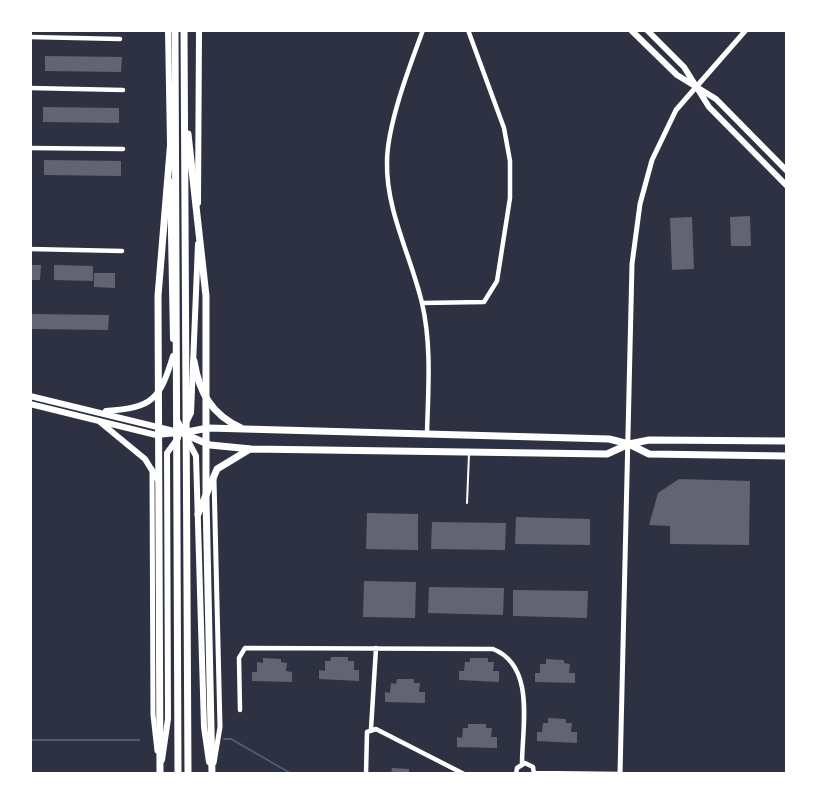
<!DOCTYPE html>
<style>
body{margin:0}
#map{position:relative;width:817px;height:804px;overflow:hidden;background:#2d3142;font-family:"PT Sans Narrow",sans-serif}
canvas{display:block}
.frame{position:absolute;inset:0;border:32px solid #fff;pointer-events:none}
</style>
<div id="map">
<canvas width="817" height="804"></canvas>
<div class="frame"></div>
</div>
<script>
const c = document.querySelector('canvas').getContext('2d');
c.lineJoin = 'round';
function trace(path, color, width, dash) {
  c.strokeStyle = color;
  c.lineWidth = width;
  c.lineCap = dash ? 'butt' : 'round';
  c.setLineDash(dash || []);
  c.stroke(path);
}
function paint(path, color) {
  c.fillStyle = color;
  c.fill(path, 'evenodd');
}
trace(new Path2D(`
 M224,739H231L292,774
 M30,740H139`), '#4f5d75', 2);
paint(new Path2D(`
 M45,56L122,57L121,72L45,71Z
 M43,107L119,108V123L43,122Z
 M44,160L121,161V176L44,175Z
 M750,216L751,246H731L730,217Z
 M692,217L694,269L672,270L670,218Z
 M30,265H41L40,280H30Z
 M54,265L93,266V281L54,280Z
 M94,273H115V288L94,287Z
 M32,314L109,315L108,330L32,329Z
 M679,479L750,481L749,545L670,544V526L649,525L658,493Z
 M367,513L418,514V550L366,549Z
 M516,517L590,519V545L515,544Z
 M432,522L506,523L505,550L431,549Z
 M364,581L416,582L415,618L363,617Z
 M429,587L504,588L503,615L428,613Z
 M513,590L588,591L587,618L513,616Z
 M331,657H348V661H354V670H359V681L319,679V670L325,671V661H330Z
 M263,658L281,659V662L287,663L286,671L292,672V682L252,681V672H257V662L263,663Z
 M470,658H488V662H494L493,671H499V682L459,680V671H464L465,662H470Z
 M546,659L564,660V663L570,664L569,673H575V683L535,682V673H540V664H546Z
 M397,679H414V683H420L419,692H425V703L385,702V692L390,693L391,683L396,684Z
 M548,718L566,719V723H572L571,732H577V743L537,741V732H542L543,723H548Z
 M468,724H486V728H492L491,737H497V748L457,747V737L462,738L463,728H468Z
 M392,768L409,769V774H391Z`), '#626471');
trace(new Path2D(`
 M467,503L469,454`), '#fff', 2);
trace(new Path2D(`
 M423,30C410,65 387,125 387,162C386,211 411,256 422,303C432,346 428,391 427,434
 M30,37L120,39
 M30,88L123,90
 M30,148L123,149
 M30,249L122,251
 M422,303L484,302L497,281L510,198V161L504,128L468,30
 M240,710L239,658L245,648L493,649C536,666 522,727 522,764
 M371,729L376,648
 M534,773L620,774
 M366,774L367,732L376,729L464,774
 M516,774L517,768L525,763L533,767L534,774`), '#fff', 4.5);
trace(new Path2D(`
 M152,469L153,715L157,751
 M214,763L220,727L214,479
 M620,774L632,264L640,204L652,160L676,110L746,30`), '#fff', 5);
trace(new Path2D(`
 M168,30L170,144
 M631,30L677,75L716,99L787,171
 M647,30L684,67L709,107L787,186
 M170,181L173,339
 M198,203L199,30
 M30,396L178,432
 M30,404L156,435L178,433
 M106,411C153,408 160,399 173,356
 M177,420L196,456L204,727L209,762
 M187,421L191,413L198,244
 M100,422L145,459L158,480
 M162,760L168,719L167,453L178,438`), '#fff', 6);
trace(new Path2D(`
 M194,361C199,392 211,414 241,428
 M182,433L210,445L251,449L607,454L629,444L649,454L787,456
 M182,433L208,428L609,439L629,444L649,440L787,441
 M198,514L217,469L250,449`), '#fff', 7);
trace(new Path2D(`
 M175,30L178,774
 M184,30L188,774
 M188,134L206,296V499L212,774
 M160,774L158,296L171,139`), '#fff', 7);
</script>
